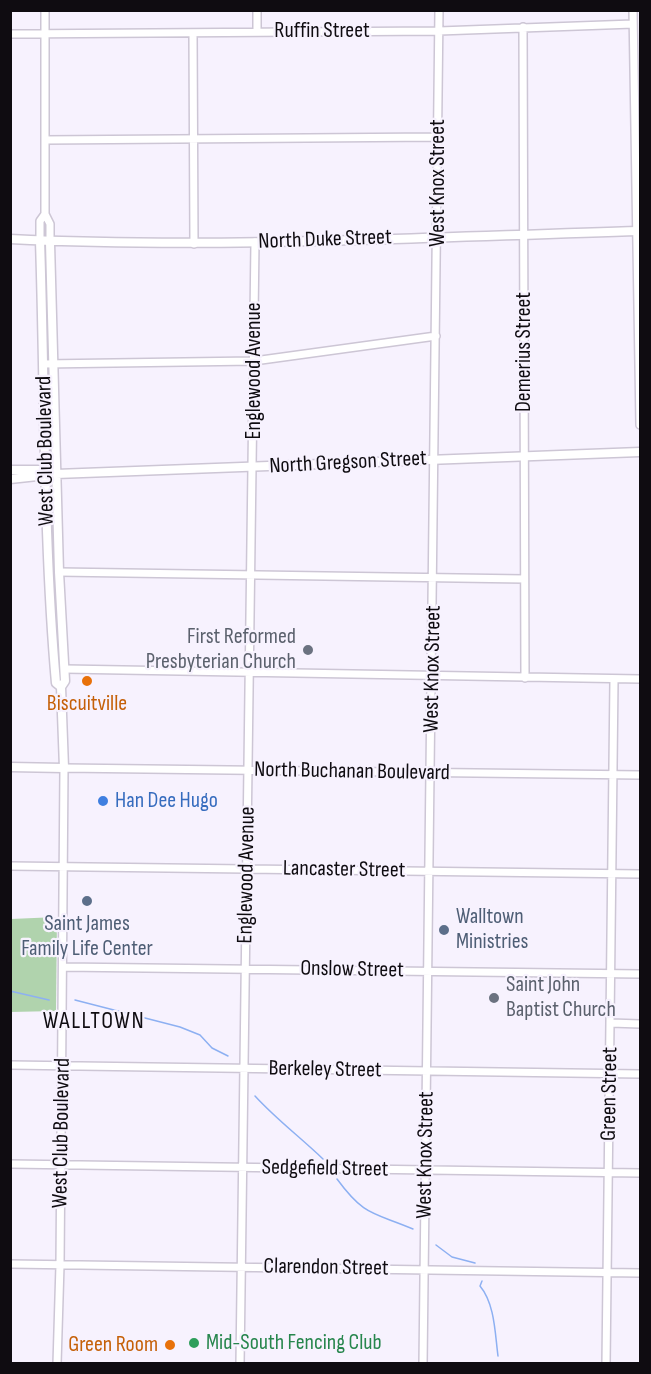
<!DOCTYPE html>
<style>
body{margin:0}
#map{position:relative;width:651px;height:1374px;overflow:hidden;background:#f7f2fe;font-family:"Sofia Sans Condensed",sans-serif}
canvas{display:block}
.frame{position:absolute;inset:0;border:12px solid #0f0c11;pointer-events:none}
</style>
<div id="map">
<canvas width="651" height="1374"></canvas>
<div class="frame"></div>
</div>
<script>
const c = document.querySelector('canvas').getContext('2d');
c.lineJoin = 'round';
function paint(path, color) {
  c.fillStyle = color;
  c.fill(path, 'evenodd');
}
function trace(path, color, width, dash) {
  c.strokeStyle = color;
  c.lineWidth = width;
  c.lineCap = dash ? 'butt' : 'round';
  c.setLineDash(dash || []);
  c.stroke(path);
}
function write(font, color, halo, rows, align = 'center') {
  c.font = font + ' "Sofia Sans Condensed",sans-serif';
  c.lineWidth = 4.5;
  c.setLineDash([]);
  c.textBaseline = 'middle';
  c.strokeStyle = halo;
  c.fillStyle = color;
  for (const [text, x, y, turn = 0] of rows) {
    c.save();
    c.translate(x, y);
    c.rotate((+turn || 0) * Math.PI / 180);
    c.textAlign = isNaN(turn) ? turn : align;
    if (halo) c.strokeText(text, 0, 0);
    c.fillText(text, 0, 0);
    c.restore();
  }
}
paint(new Path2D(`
 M57,917L56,1011L11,1012V919Z`), '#b0d3ad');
trace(new Path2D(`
 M10,991L49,1000
 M75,1000L180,1027L200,1035L212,1048L228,1056
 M255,1096C276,1119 300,1137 323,1159
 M337,1179C365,1217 373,1212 413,1229
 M436,1245L452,1257L475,1263
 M482,1281L480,1286C495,1304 495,1334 498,1356`), '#8db0f2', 1.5);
const minor = new Path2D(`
 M45,10V214L50,224V243
 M633,10L640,425
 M523,27L525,678
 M257,32V10
 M193,33L194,244
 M10,34L439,31L633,24
 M45,140L438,137
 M40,241V221L45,214
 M44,364L254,361L436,336
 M59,572L524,579
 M65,669L640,679
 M10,866L640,874
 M63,967L640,974
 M611,1023L640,1024
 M10,1065L640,1074
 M10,1164L640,1173
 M10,1264L640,1273
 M57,1364L60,1265L64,768L640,775
 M240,1364L255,242
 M423,1364L439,10
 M606,1364L614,680`);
const major = new Path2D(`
 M10,239C220,249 431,237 640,231
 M40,241C45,389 43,536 56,683L61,687
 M10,470H47
 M10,479L56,474L640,452
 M10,767L64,768L61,687L65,681L59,572L50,243`);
trace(minor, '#cdc6d5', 10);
trace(major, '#cdc6d5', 11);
trace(minor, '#fff', 7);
trace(major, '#fff', 8);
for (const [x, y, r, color] of [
 [308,650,6,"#6b7280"],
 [87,681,6,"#e8710a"],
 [103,801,6,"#3f7fe0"],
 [87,901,6,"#5c6f8a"],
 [444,930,6,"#5c6f8a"],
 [494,998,6,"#6b7280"],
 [194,1343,6,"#2e9e5b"],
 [170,1345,6,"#e8710a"]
]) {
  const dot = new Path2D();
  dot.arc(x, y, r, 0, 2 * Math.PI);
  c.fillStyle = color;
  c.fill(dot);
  trace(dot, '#f7f2fe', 2);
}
write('22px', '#0f0c11', '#f7f2fe', [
 ["Ruffin Street",322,31],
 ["West Knox Street",438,183,-90],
 ["North Duke Street",325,240,-2],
 ["Demerius Street",524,352,-90],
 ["Englewood Avenue",254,371,-90],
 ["West Club Boulevard",46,451,-91],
 ["North Gregson Street",348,463,-3],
 ["West Knox Street",433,669,-89],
 ["North Buchanan Boulevard",352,772,1],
 ["Lancaster Street",344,870,1],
 ["Englewood Avenue",247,875,-89],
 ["Onslow Street",352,970,1],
 ["Berkeley Street",325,1070,1],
 ["Green Street",610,1094,-89],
 ["West Club Boulevard",62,1133,-89],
 ["West Knox Street",426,1155,-89],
 ["Sedgefield Street",325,1169,1],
 ["Clarendon Street",326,1268,1]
]);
write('22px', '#5b616d', '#f7f2fe', [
 ["First Reformed",296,637],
 ["Presbyterian Church",296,662],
 ["Saint John",506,985,"left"],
 ["Baptist Church",506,1010,"left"]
], 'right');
write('22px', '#c56008', '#f7f2fe', [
 ["Biscuitville",87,704],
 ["Green Room",158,1345,"right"]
]);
write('22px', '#366cbe', '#f7f2fe', [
 ["Han Dee Hugo",115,801]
], 'left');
write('22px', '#4e5e75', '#f7f2fe', [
 ["Walltown",456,917],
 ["Ministries",456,942],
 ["Saint James",87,924,"center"],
 ["Family Life Center",87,949,"center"]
], 'left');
write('22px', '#27864d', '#f7f2fe', [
 ["Mid-South Fencing Club",206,1343]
], 'left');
c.letterSpacing = '1.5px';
write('24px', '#0f0c11', '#f7f2fe', [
 ["WALLTOWN",94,1022]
]);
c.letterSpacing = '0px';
</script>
